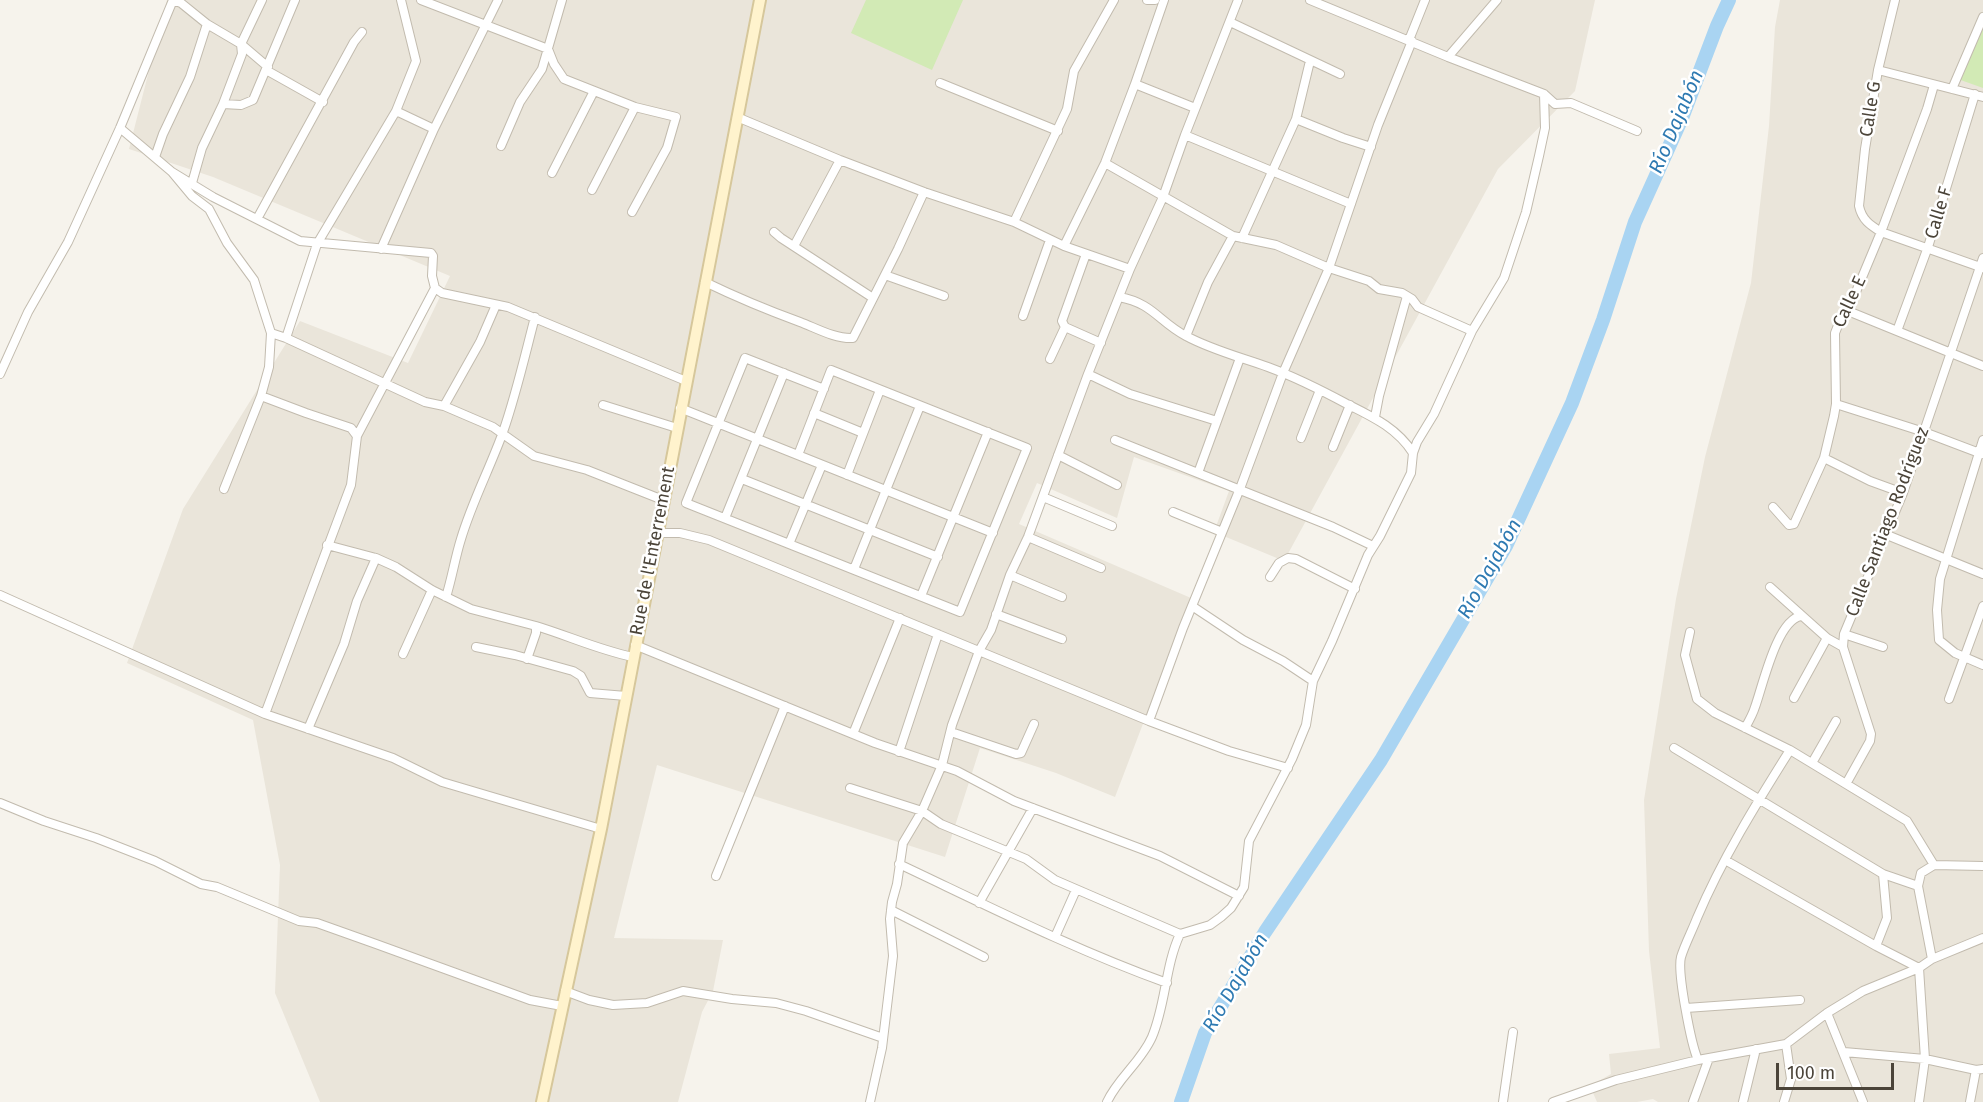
<!DOCTYPE html>
<meta charset="utf-8">
<style>
body{margin:0}
#map{position:relative;width:1983px;height:1102px;overflow:hidden;background:#f6f3ec;font-family:"Fira Sans",sans-serif}
canvas{display:block}
.scale{position:absolute;left:1776px;top:1063px;width:118px;height:27px;box-sizing:border-box;border:3px solid #4b4439;border-top:0;padding-left:8px;font-size:18px;line-height:21px;white-space:nowrap;color:#4b4439;-webkit-text-stroke:4px #fff;paint-order:stroke}
</style>
<div id="map">
<canvas width="1983" height="1102"></canvas>
<div class="scale">100 m</div>
</div>
<script>
const c = document.querySelector('canvas').getContext('2d');
c.lineJoin = 'round';
function paint(path, color) {
  c.fillStyle = color;
  c.fill(path, 'evenodd');
}
function trace(path, color, width, dash) {
  c.strokeStyle = color;
  c.lineWidth = width;
  c.lineCap = dash ? 'butt' : 'round';
  c.setLineDash(dash || []);
  c.stroke(path);
}
function write(font, color, halo, rows, align = 'center') {
  c.font = font + ' "Fira Sans",sans-serif';
  c.lineWidth = 5;
  c.setLineDash([]);
  c.textBaseline = 'middle';
  c.strokeStyle = halo;
  c.fillStyle = color;
  for (const [text, x, y, turn = 0] of rows) {
    c.save();
    c.translate(x, y);
    c.rotate((+turn || 0) * Math.PI / 180);
    c.textAlign = isNaN(turn) ? turn : align;
    if (halo) c.strokeText(text, 0, 0);
    c.fillText(text, 0, 0);
    c.restore();
  }
}
paint(new Path2D(`
 M167,0H1595L1575,91L1498,169L1284,561L1214,532L1229,491L1134,457L1117,518L1037,483L1019,524L1191,598L1115,797L1056,773L980,748L945,857L657,765L614,938L723,940L713,991L702,1012L678,1102H320L275,993L280,865L253,720L127,663L183,509L300,321L408,363L450,276L213,177L129,149Z
 M1780,0H1983V1102H1658L1653,1099L1637,1102H1597L1590,1086L1611,1074L1609,1054L1660,1048L1649,951L1644,800L1676,599L1705,457L1751,283L1769,126L1775,27Z`), '#eae5da');
paint(new Path2D(`
 M866,0H963L932,70L851,33Z
 M1983,16V88L1955,78Z`), '#d2eab5');
trace(new Path2D(`
 M1181,1102L1205,1033L1265,932L1381,760L1506,546L1572,403L1603,320L1635,222L1682,118L1717,26L1729,0`), '#a9d4f2', 14);
const street = new Path2D(`
 M421,0L548,49L554,64L564,79L635,107L676,117L667,148L632,212
 M1147,0H1155
 M1164,0L1135,84L1195,108
 M1310,0L1448,57L1544,94L1555,104L1571,103L1637,131
 M1895,0L1878,70L1865,149L1859,206C1862,220 1870,225 1881,232L1983,268
 M1230,22L1340,74
 M1409,40L1425,0
 M1448,57L1497,0
 M266,70L323,102
 M1878,70L1983,97
 M940,83L1058,131
 M1952,89L1983,17
 M223,104L241,105L253,100L295,0
 M396,111L434,129
 M737,117L840,160L924,192L1014,222L1064,246L1130,269
 M1296,119L1343,138L1371,147
 M120,128L172,172L192,196L209,209L227,243L254,280L271,333L269,367L261,396L224,489
 M1185,135L1351,204
 M501,146L520,102L542,69L562,0
 M155,157L163,134L190,77L207,24
 M1105,163L1233,236L1276,245L1329,268L1369,281L1379,289L1402,293L1412,299L1418,307L1472,331
 M172,172L213,197L300,241L431,253L433,256L432,276L435,288L442,293L508,307L686,381
 M552,173L594,91
 M192,183L202,148L223,104L242,54L241,44L262,0
 M592,190L635,107
 M257,219L354,42L362,32
 M1014,222L1067,109L1074,71L1114,0
 M774,232L781,238L873,298
 M1242,238L1296,119L1310,61
 M794,246L840,160
 M1064,246L1105,163L1135,84
 M381,249L434,129L498,0
 M1086,254L1062,321L1065,327L1101,343
 M885,275L944,296
 M705,282C736,297 767,310 800,322C816,328 835,339 853,338L898,249L924,192
 M1119,297C1153,303 1159,322 1186,336C1212,350 1240,357 1268,367C1295,377 1321,390 1347,404C1373,417 1397,428 1413,453
 M1848,311L1983,366
 M1023,316L1050,240
 M1897,331L1928,247L1975,94
 M271,333L286,338L425,402L444,406L493,427L534,456L587,470L663,500
 M1186,336L1208,282L1233,236
 M286,338L317,244L396,111L416,61L401,0
 M1050,359L1065,327
 M0,374L28,312L68,242L120,128L173,0L181,3L207,24L241,44L268,67
 M1088,374L1130,394L1217,421
 M261,396L306,413L351,428L357,436L351,485L265,714
 M1836,404L1924,432L1982,454
 M603,405L677,428
 M444,406L480,342L496,305
 M680,408L993,533
 M814,413L863,433
 M1375,417L1379,396L1407,296
 M357,436L435,288
 M1301,438L1320,390
 M1115,440L1333,527L1373,546
 M1983,440L1940,579L1937,610L1939,640L1955,653L1983,665
 M1333,447L1350,405
 M798,455L831,370L1027,448L960,612L686,503L745,358L824,389
 M1058,455L1117,485
 M1824,458L1870,481L1903,493
 M1198,473L1240,358
 M847,475L880,390
 M742,479L938,557
 M1043,497L1112,526
 M1773,507L1789,525L1794,524L1824,458L1834,416L1836,404L1835,333L1839,323L1848,311L1881,232L1927,109L1934,85
 M1173,512L1222,532
 M725,518L784,373
 M657,533H680L709,540L1149,721L1229,751L1288,768
 M1887,535L1983,574
 M1028,537L1101,568
 M789,544L822,465
 M327,545L376,558L396,567L432,590L471,609L536,626V633L527,659
 M854,569L920,406
 M1010,575L1062,597
 M1270,577L1279,563L1288,558L1296,559L1355,589
 M1770,587L1827,638L1843,647
 M0,595L265,714L393,758L442,782L601,829
 M921,596L988,432
 M446,597C452,578 455,558 461,539C472,502 490,468 503,432C516,395 525,355 535,317
 M1192,606L1243,640L1283,661L1313,681
 M996,614L1062,639
 M536,626C569,636 599,650 633,657
 M1690,632L1685,655L1697,699L1715,713L1790,750L1907,821L1934,865
 M1844,634L1883,647
 M635,645L875,743L957,771L1014,801L1160,856L1239,896
 M476,647L515,655L573,671L581,676L590,693L626,696
 M403,654L432,590
 M1794,698L1827,638
 M1949,699L1983,606
 M1149,721L1183,628L1241,486L1283,373L1329,268L1378,125L1412,41
 M1745,728C1749,721 1753,714 1755,707C1763,685 1777,620 1801,616
 M308,729L344,644L357,601L376,558
 M951,732L1016,754L1021,753L1034,724
 M853,734L900,618
 M1674,748L1883,874L1918,886
 M899,752L938,634
 M1812,763L1836,721
 M1846,784L1870,741L1871,734L1843,647L1844,634L1903,493L1983,258
 M850,788L922,811L941,824L1026,859L1055,880L1180,934
 M0,803L44,821L96,838L155,861L201,884L217,887L299,921L317,923L376,944L530,1000L562,1006
 M1725,860L1876,946L1919,968
 M899,864C988,906 1075,950 1167,983
 M716,876L785,706
 M979,903L1033,808
 M891,910L984,957
 M1055,937L1076,890
 M1876,946L1887,918L1883,874
 M1932,959L1918,886L1921,873L1934,865L1983,866
 M565,991L589,1000L613,1005L647,1003L683,991L732,999L776,1003L806,1011L883,1038
 M1686,1008L1800,1000
 M1827,1013L1863,1102
 M1844,1052L1925,1059L1976,1070L1983,1069
 M1698,1060C1691,1044 1677,972 1681,957C1685,944 1692,931 1697,918C1722,859 1756,804 1790,750
 M870,1102L882,1048L893,956L890,919L892,902L897,884L903,843L922,811L942,765L952,725L979,651L991,630L1010,575L1028,537L1088,374L1130,269L1163,197L1185,135L1238,0
 M1107,1102C1118,1078 1141,1062 1152,1037C1166,1004 1165,966 1180,934L1210,925L1221,917L1231,908L1244,887L1249,841L1292,759L1306,725L1313,681L1332,641L1368,555L1380,536L1411,473L1413,453L1417,442L1434,414L1472,331L1504,278L1526,212L1539,156L1545,128L1544,94
 M1503,1102L1513,1032
 M1553,1102L1616,1080L1698,1060L1786,1044
 M1693,1102L1709,1058
 M1743,1102L1756,1049
 M1784,1102L1791,1079L1786,1044L1827,1013L1863,991L1919,968L1932,959L1983,938
 M1919,1102L1925,1059L1919,968
 M1970,1102L1976,1070`);
const secondary = new Path2D(`
 M542,1102L601,829L760,0`);
trace(street, '#c2bbae', 10);
trace(secondary, '#d6c79b', 14);
trace(street, '#fff', 8);
trace(secondary, '#fff3cd', 10);
write('18px', '#4b4439', '#fff', [
 ["Calle G",1871,109,-81],
 ["Calle F",1939,213,-73],
 ["Calle E",1850,302,-65],
 ["Calle Santiago Rodríguez",1888,522,-69],
 ["Rue de l'Enterrement",653,551,-79]
]);
write('italic 20px', '#2e7ab2', '#fff', [
 ["Río Dajabón",1677,122,-67],
 ["Río Dajabón",1490,569,-61],
 ["Río Dajabón",1236,983,-60]
]);
</script>
